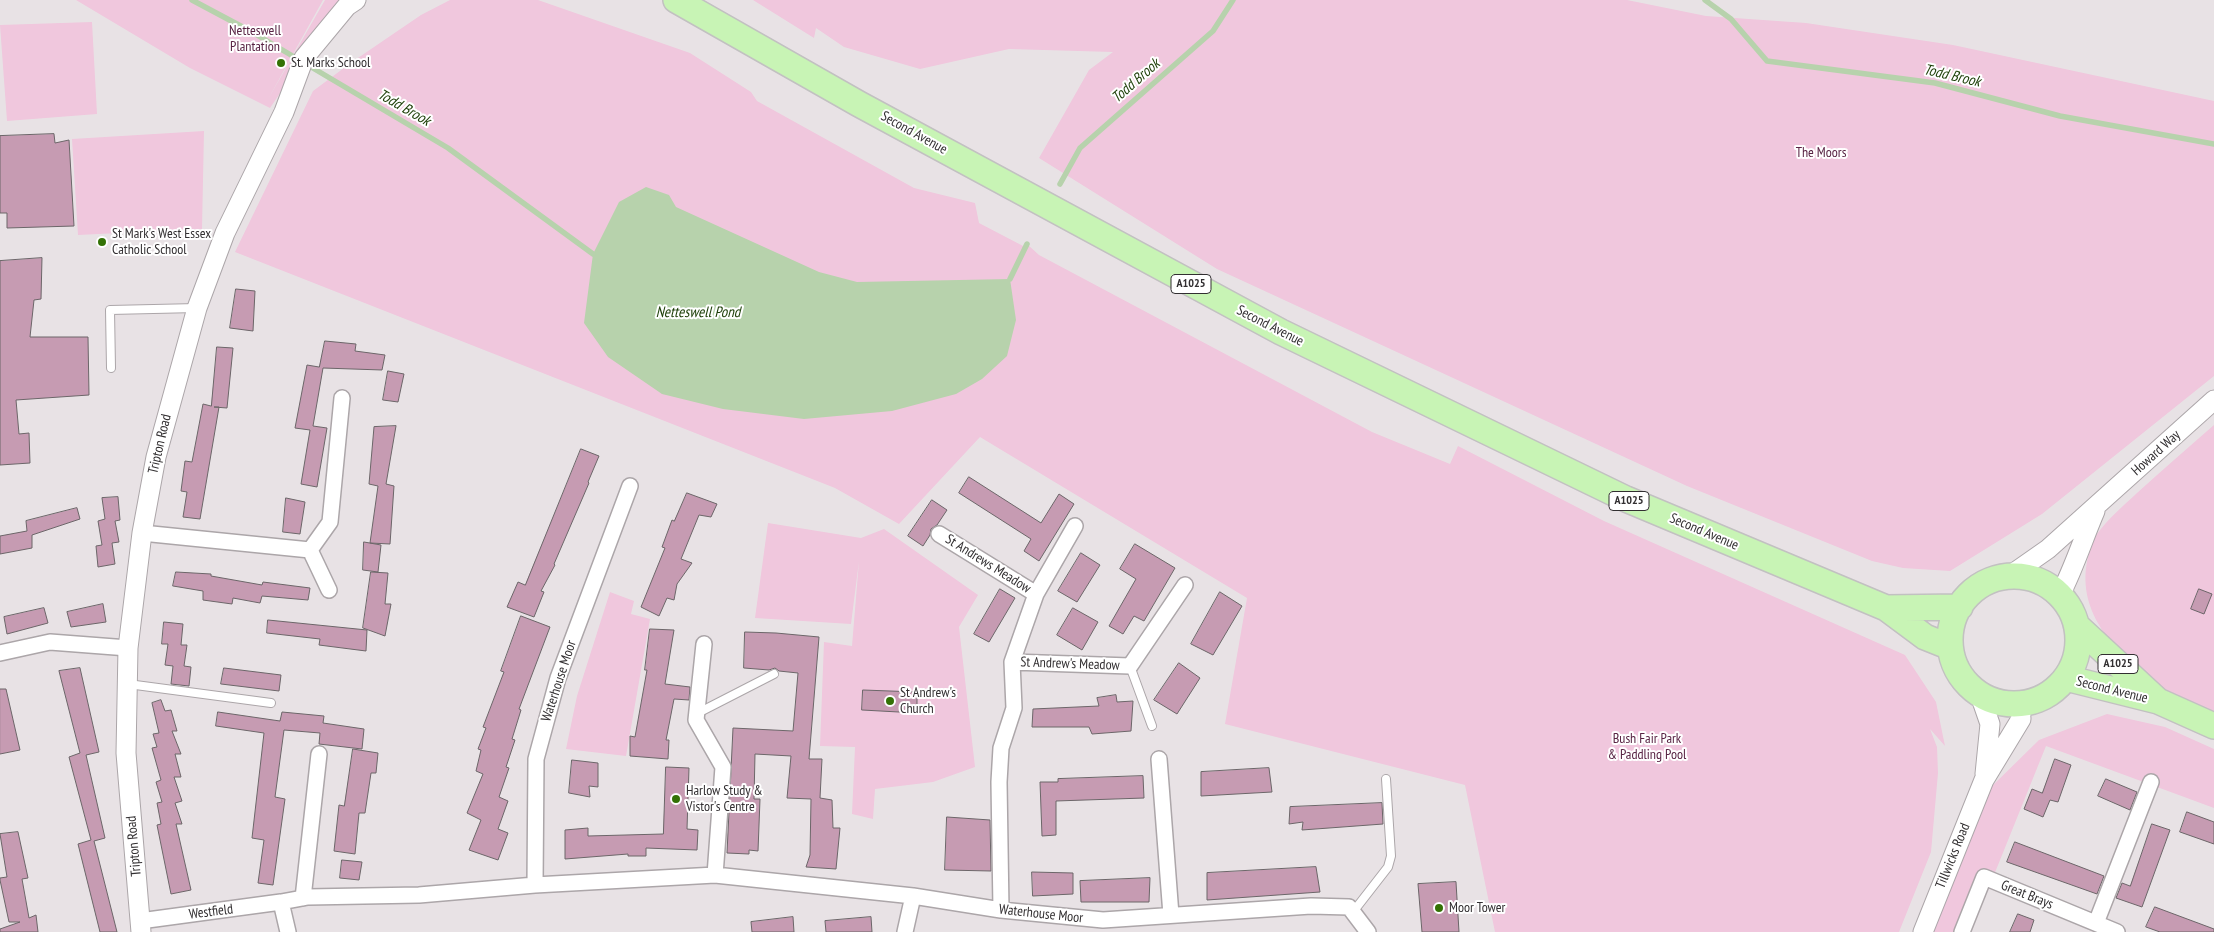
<!DOCTYPE html>
<style>
body{margin:0}
canvas{display:block;background:#e8e2e5}
</style>
<canvas width="2214" height="932"></canvas>
<script>
const c = document.querySelector('canvas').getContext('2d');
c.lineJoin = 'round';
function paint(path, color) {
  c.fillStyle = color;
  c.fill(path, 'evenodd');
}
function trace(path, color, width, dash) {
  c.strokeStyle = color;
  c.lineWidth = width;
  c.lineCap = dash ? 'butt' : 'round';
  c.setLineDash(dash || []);
  c.stroke(path);
}
function write(font, color, halo, rows, align = 'center') {
  c.font = font + ' "PT Sans Narrow",sans-serif';
  c.lineWidth = 4;
  c.setLineDash([]);
  c.textBaseline = 'middle';
  c.strokeStyle = halo;
  c.fillStyle = color;
  for (const [text, x, y, turn = 0] of rows) {
    c.save();
    c.translate(x, y);
    c.rotate((+turn || 0) * Math.PI / 180);
    c.textAlign = isNaN(turn) ? turn : align;
    if (halo) c.strokeText(text, 0, 0);
    c.fillText(text, 0, 0);
    c.restore();
  }
}
paint(new Path2D(`
 M76,0H323L267,101L325,0H353L304,58L270,108L190,68Z
 M450,0H538L690,53L751,92L757,101L914,188L975,203L979,223L1025,247L1027,244L1039,255L1372,432L1450,464L1458,446L1604,521L1905,655L1936,702L1945,746L1930,729L1937,747L1938,773L1931,852L1899,932H1495L1465,785L1225,724L1247,598L980,437L899,524L835,488L235,252L313,91L352,62L421,15Z
 M753,0H1627L1706,16L1806,23L1953,45L2214,101V376L2042,514L1950,571L1903,568L1872,561L1687,486L1217,269L1039,158L1089,70L1113,52L1009,49L920,69L844,47L816,28L814,38Z
 M92,22L97,114L7,121L0,25Z
 M204,131L202,229L78,235L72,139Z
 M2214,425V713C2194,703 2171,695 2153,681C2116,653 2077,613 2087,562C2089,552 2091,543 2097,534C2108,519 2123,506 2137,493C2162,470 2188,448 2214,425Z
 M768,523L861,538L884,529L978,595L959,627L975,767L933,782L875,789L873,819L852,814L855,747L820,746L824,642L852,646L859,561L851,624L755,618Z
 M610,592L634,601L631,614L650,619L626,756L566,749L577,696Z
 M2107,714L2165,727L2214,749V808L2046,746L1971,932H1931L1985,793L2039,740Z`), '#f0c7dd');
paint(new Path2D(`
 M646,187L669,195L676,207L819,272L857,282L1010,279L1016,320L1007,356L982,379L956,394L892,411L804,419L723,409L662,394L608,357L584,323L593,254L619,202Z`), '#b7d2ac');
trace(new Path2D(`
 M192,0L252,32L448,148L593,254
 M1705,0L1731,19L1767,61L1935,83L2060,116L2214,144
 M1060,184L1080,148L1213,31L1233,0
 M1010,279L1027,244`), '#b7d2ac', 5.5);
const building = new Path2D(`
 M54,134L55,143L69,140L74,226L7,228V213H0V136Z
 M42,258L41,299L34,300L30,337H88L89,395L16,400L19,434L29,433L30,463L0,465V261Z
 M236,289L255,291L253,331L230,328Z
 M325,341L356,344L355,351L385,355L382,370L323,368L313,426L327,428L317,487L301,484L310,430L295,428L307,365L319,367Z
 M217,347L233,348L227,408L214,407H219L200,519L183,517L187,492L181,491L185,461L192,462L203,404L211,406Z
 M388,371L404,374L398,402L383,400Z
 M396,426L386,484L394,486L390,544L370,543L378,486L369,484L374,427Z
 M581,449L599,456L588,482L589,483L554,564L555,565L541,591L544,592L534,617L507,607L518,582L525,585Z
 M969,477L1041,523L1059,494L1074,504L1039,561L1024,551L1031,539L959,493Z
 M687,493L717,504L711,517L699,515L681,559L692,563L677,584L674,600L667,598L659,616L641,607L665,548L662,547L672,520L674,521Z
 M118,497L120,520L115,521L119,542L112,543L115,564L98,567L96,546L102,545L98,521L105,519L102,498Z
 M286,498L305,502L300,534L283,532Z
 M932,500L947,510L937,525L931,529L930,535L923,546L908,536Z
 M77,508L80,519L32,535V548L0,554V536L27,531L26,521Z
 M364,542L381,545L378,572L363,570Z
 M1135,544L1175,568L1144,621L1134,616L1123,634L1109,626L1136,579L1120,569Z
 M1081,553L1100,565L1077,602L1058,591Z
 M176,572L211,574V576L262,585L263,582L310,588L308,600L262,596L260,603L233,598L232,604L203,600V591L173,586Z
 M371,572L388,573L385,604H391L385,636L363,628Z
 M1000,589L1015,598L989,642L974,634Z
 M2199,589L2212,594L2204,614L2191,609Z
 M1220,592L1242,606L1213,655L1191,644Z
 M103,604L106,622L71,627L67,612Z
 M44,608L48,623L7,634L4,617Z
 M1073,608L1098,622L1082,650L1057,635Z
 M521,616L550,627L519,709L521,710L512,739L515,740L506,767L509,768L499,797L508,801L498,829L508,833L498,860L469,850L481,820L467,813L483,774L476,771L481,750L478,749L486,728L483,727L504,672L501,671Z
 M268,620L367,630L366,651L319,645L320,639L267,633Z
 M164,622L183,624L181,645H187L184,666L191,667L189,686L171,684L173,666L165,665L168,644H162Z
 M650,629L674,630L665,684L690,687L689,700L674,699L666,740H669L668,759L630,756V736L635,737L647,670H645Z
 M745,632L776,633L819,637L809,759H822L820,798L832,800L833,828H840L836,869L806,867L810,855L811,799L787,798L791,756L755,754L754,799H760L758,851L749,850V854L727,853L733,728L793,731L798,673L779,671L775,668L769,670L744,668Z
 M1179,663L1200,678L1177,714L1154,700Z
 M80,668L99,752L86,755L105,838L94,841L117,932H100L78,844L91,840L69,757L80,753L59,671Z
 M224,668L281,675L279,691L221,684Z
 M0,689H6L20,750L0,754Z
 M863,690L917,692V713L862,710Z
 M1116,695L1117,702L1133,701L1131,731L1092,734L1089,727H1032L1033,709L1099,706L1097,698Z
 M161,700L165,711L171,710L177,731H172L181,754H175L181,777H174L182,801L175,803L182,824H176L191,890L171,894L157,825L161,824L157,803L162,802L156,782L161,780L152,748L157,747L153,734L159,733L152,703Z
 M218,712L280,721L282,712L324,716L323,723L364,729L362,749L319,744L320,733L284,730L275,797L285,799L273,885L258,883L264,840L252,838L264,733L216,726Z
 M353,749L378,753L376,773H371L365,813H359L355,854L334,851L339,805L344,806Z
 M2055,759L2071,765L2058,802L2050,800L2043,817L2024,809L2032,789L2042,793Z
 M572,760L598,763V787L589,786L590,797L569,793Z
 M666,767L689,768L687,829L698,830L697,850L646,848V856H628V854L565,859V830L588,828V836L663,834Z
 M1269,768L1272,792L1201,796V772Z
 M1143,776L1144,798L1056,801V835L1042,836L1040,782H1058V779Z
 M2106,779L2137,792L2130,810L2098,796Z
 M1382,803L1383,824L1302,830L1303,822L1289,824L1290,807Z
 M2187,812L2214,822V844L2180,832Z
 M947,817L990,820L991,871L945,870Z
 M2152,824L2170,830L2142,907L2116,898L2122,883L2130,886Z
 M18,832L28,878L22,879L29,918L36,915L38,932H0V929L20,922H9L0,880V878L7,877L0,834Z
 M2015,842L2104,876L2097,894L2007,862Z
 M342,860L362,862L359,880L340,878Z
 M1316,867L1320,892L1207,900V873Z
 M1032,872L1073,873V894L1033,896Z
 M1150,878L1149,902H1081L1080,881Z
 M1456,882L1459,932H1422L1418,884Z
 M2155,907L2214,929V932H2160L2146,927Z
 M2018,914L2034,920L2030,932H2010Z
 M793,917L794,932H752L751,922Z
 M871,917L872,932H826L825,921Z`);
paint(building, '#c69bb2');
trace(building, '#6c6669', 1);
const service = new Path2D(`
 M111,368L110,310L197,308
 M1130,666L1152,726
 M128,684L271,703
 M696,714L774,674
 M1353,912L1388,867L1391,856L1386,779`);
const minor = new Path2D(`
 M142,533L310,550L330,522L342,398
 M939,534L1036,594
 M310,550L329,590
 M704,644L696,720L723,767L715,875
 M0,653L50,642L128,648
 M1012,662L1036,594L1075,526
 M1159,759L1171,915
 M535,885L536,759L558,678L630,486
 M303,898L319,754
 M281,902L288,932
 M1001,910L999,782L1001,748L1014,708L1012,662L1130,666L1185,585
 M140,921L281,902L308,897L419,895L535,885L715,875L913,896L1001,910L1103,920L1311,906L1349,907L1368,932
 M2096,923L2151,782
 M905,932L913,896
 M1962,932L1984,877L2117,932`);
const tertiary = new Path2D(`
 M2008,577L2048,549L2214,400
 M2060,595C2074,568 2083,539 2095,511
 M1980,695L1990,724L1985,774
 M141,932L126,753L128,648L142,533L156,457L197,308L225,233L284,112L304,58L347,6L356,0
 M1923,932L1984,780L2021,719L2020,704`);
const primary = new Path2D(`
 M676,0L859,104L1281,332L1626,499L1886,608L1925,637L1950,647
 M1950 640a64 64 0 1 1 128 0a64 64 0 1 1-128 0Z
 M1886,608L1960,607
 M2077,626L2158,701
 M2066,678L2158,701L2214,726`);
trace(service, '#aca6a9', 10);
trace(minor, '#aca6a9', 18);
trace(tertiary, '#aca6a9', 21);
trace(primary, '#c2c1c1', 28);
trace(service, '#fff', 8);
trace(minor, '#fff', 15);
trace(tertiary, '#fff', 19);
trace(primary, '#c8f4b5', 25);
for (const [x, y, r, color] of [
 [281,63,5,"#337105"],
 [102,242,5,"#337105"],
 [890,701,5,"#337105"],
 [676,799,5,"#337105"],
 [1439,908,5,"#337105"]
]) {
  const dot = new Path2D();
  dot.arc(x, y, r, 0, 2 * Math.PI);
  c.fillStyle = color;
  c.fill(dot);
  trace(dot, '#fff', 2);
}
for (const [x, y, w] of [
 [1191,284,40],
 [1629,501,40],
 [2118,664,40]
]) {
  const box = new Path2D();
  box.roundRect(x - w / 2, y - 9.5, w, 19, 4);
  c.fillStyle = '#fff';
  c.fill(box);
  trace(box, '#322f31', 1);
}
write('bold 12px', '#322f31', null, [
 ["A1025",1191,284],
 ["A1025",1629,501],
 ["A1025",2118,664]
]);
write('14px', '#582343', '#fff', [
 ["Netteswell",255,31],
 ["Plantation",255,47],
 ["The Moors",1821,153],
 ["Bush Fair Park",1647,739],
 ["& Paddling Pool",1647,755]
]);
write('14px', '#322f31', '#fff', [
 ["St. Marks School",291,63],
 ["St Mark's West Essex",112,234],
 ["Catholic School",112,250],
 ["St Andrew's",900,693],
 ["Church",900,709],
 ["Harlow Study &",686,791],
 ["Vistor's Centre",686,807],
 ["Moor Tower",1449,908]
], 'left');
write('14px', '#322f31', '#fff', [
 ["Second Avenue",914,133,29],
 ["Second Avenue",1270,326,27],
 ["Tripton Road",160,444,-77],
 ["Howard Way",2156,453,-42],
 ["Second Avenue",1704,532,23],
 ["St Andrews Meadow",988,564,32],
 ["St Andrew's Meadow",1070,664,2],
 ["Waterhouse Moor",559,681,-72],
 ["Second Avenue",2112,690,14],
 ["Tripton Road",134,846,-95],
 ["Tillwicks Road",1953,856,-68],
 ["Great Brays",2027,895,22],
 ["Westfield",211,912,-7],
 ["Waterhouse Moor",1041,914,6]
]);
write('italic 15px', '#1c3e07', '#fff', [
 ["Todd Brook",1952,76,13],
 ["Todd Brook",1136,81,-41],
 ["Todd Brook",404,108,30],
 ["Netteswell Pond",698,313]
]);
</script>
